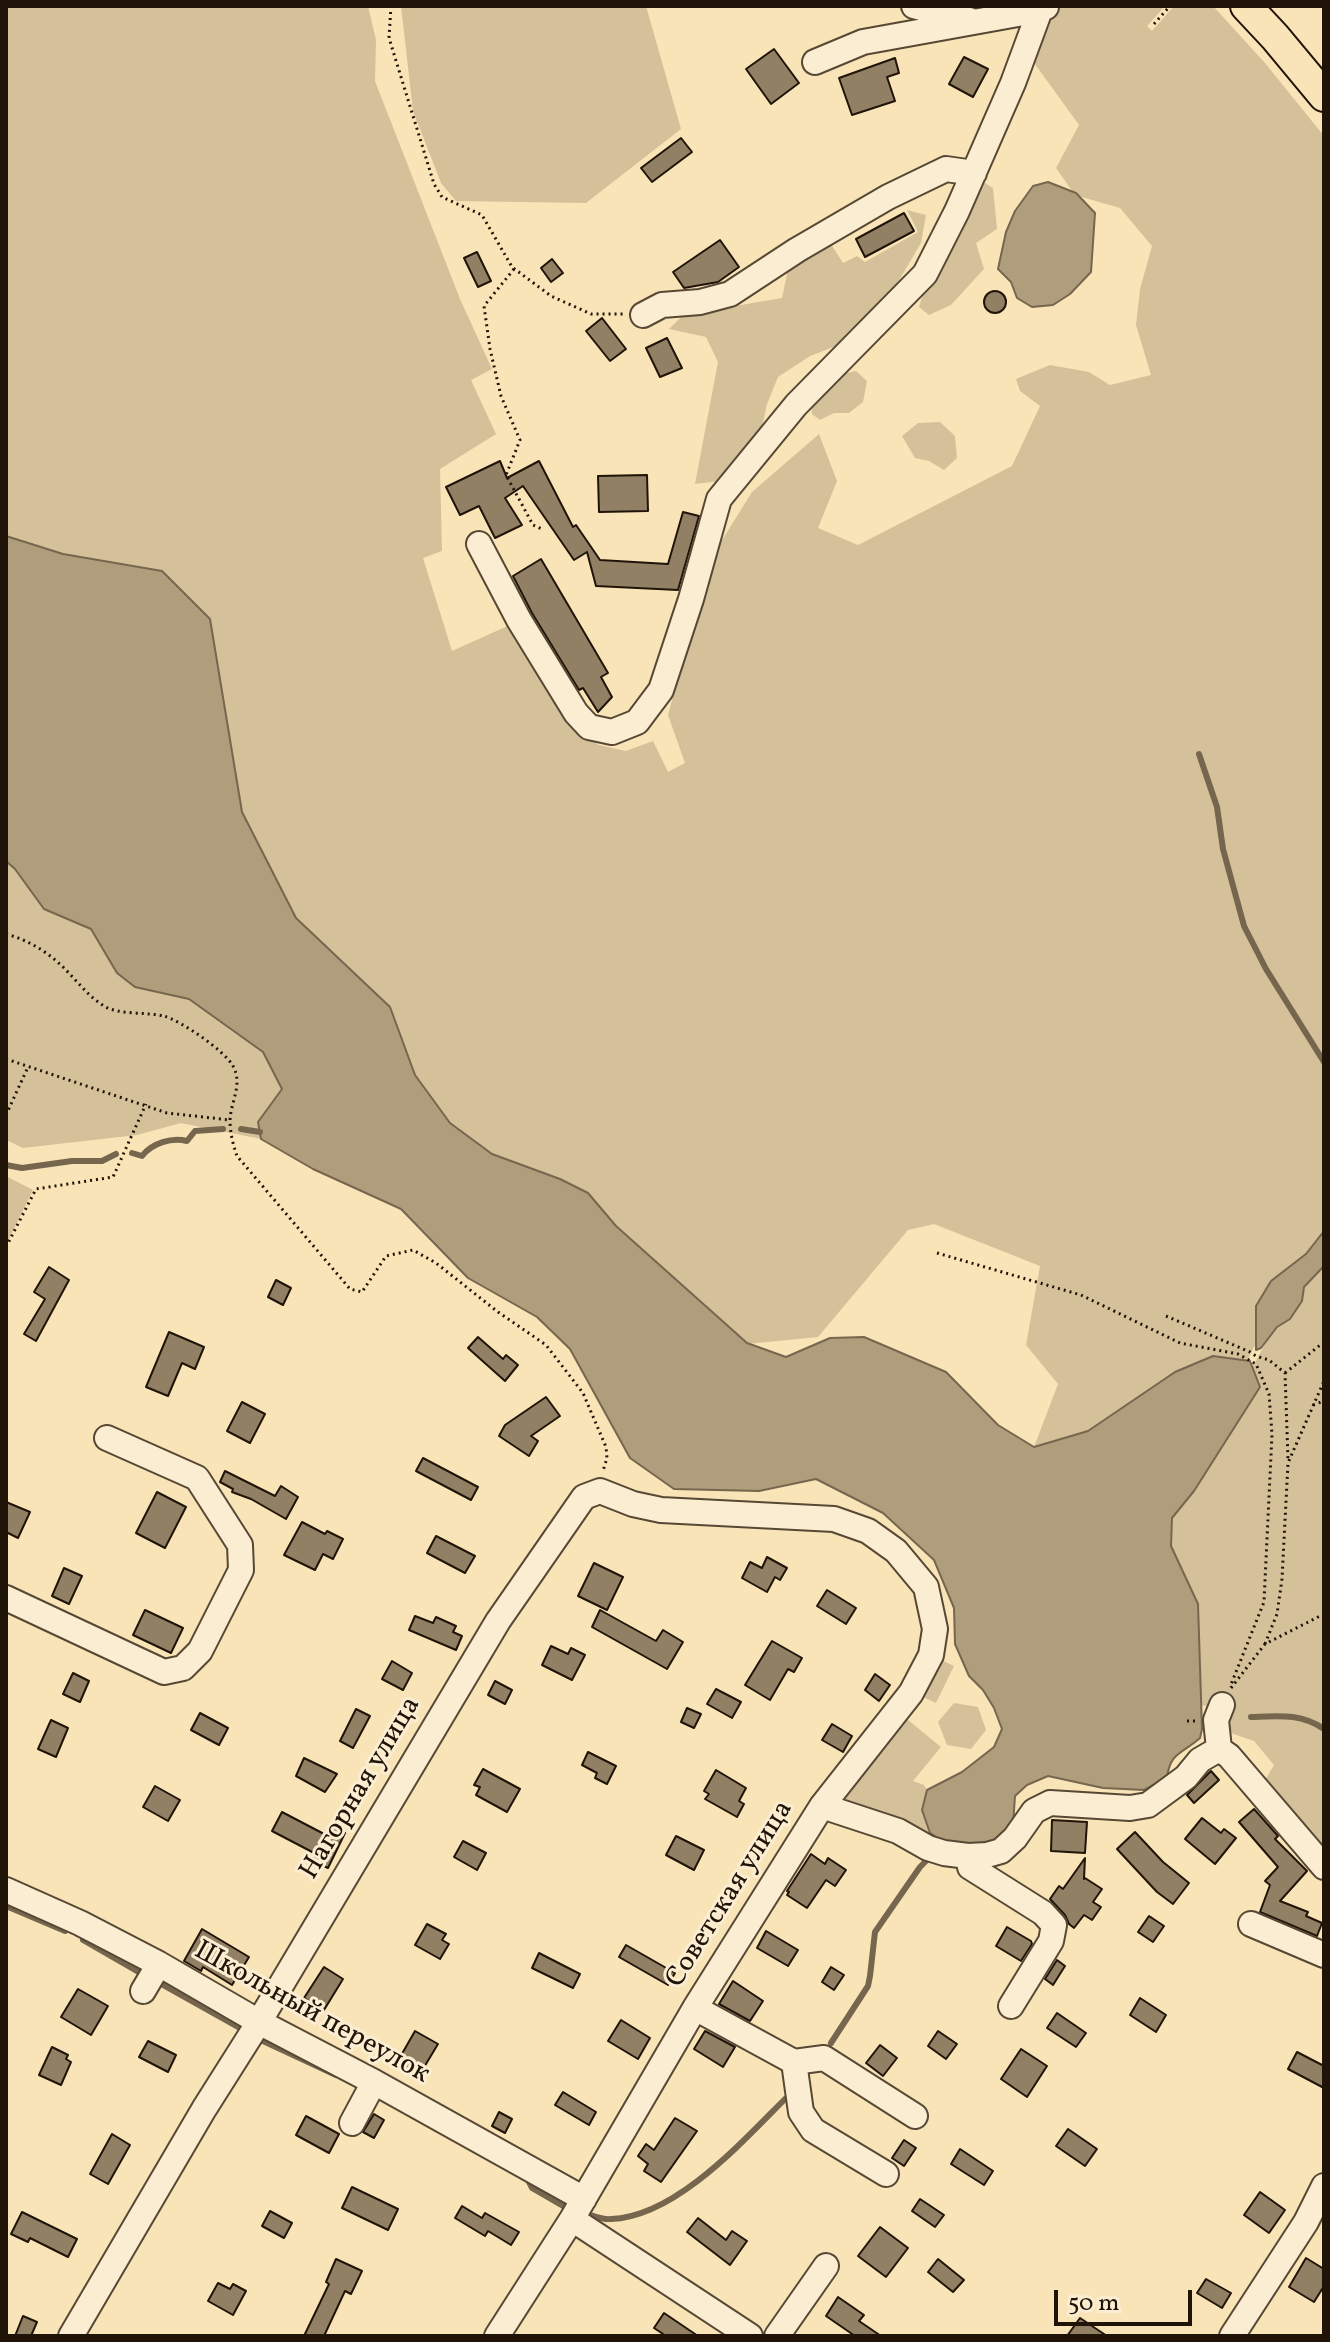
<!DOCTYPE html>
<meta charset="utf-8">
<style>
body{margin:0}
#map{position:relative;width:1330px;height:2342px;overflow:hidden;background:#f9e4b8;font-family:Vollkorn,serif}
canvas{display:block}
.frame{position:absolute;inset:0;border:8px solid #201408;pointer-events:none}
.scale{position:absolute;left:1054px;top:2290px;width:138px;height:36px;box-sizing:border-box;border:4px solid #201408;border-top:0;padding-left:10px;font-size:24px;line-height:28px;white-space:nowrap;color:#201408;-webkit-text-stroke:6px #fbedd1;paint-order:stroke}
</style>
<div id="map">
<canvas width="1330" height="2342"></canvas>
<div class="frame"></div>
<div class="scale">50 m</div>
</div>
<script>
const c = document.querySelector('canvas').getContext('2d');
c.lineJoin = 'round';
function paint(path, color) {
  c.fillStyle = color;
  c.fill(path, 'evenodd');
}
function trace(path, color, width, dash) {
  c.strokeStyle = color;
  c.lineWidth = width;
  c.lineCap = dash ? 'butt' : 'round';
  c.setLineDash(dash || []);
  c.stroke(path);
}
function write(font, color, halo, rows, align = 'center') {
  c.font = font + ' Vollkorn,serif';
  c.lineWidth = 6;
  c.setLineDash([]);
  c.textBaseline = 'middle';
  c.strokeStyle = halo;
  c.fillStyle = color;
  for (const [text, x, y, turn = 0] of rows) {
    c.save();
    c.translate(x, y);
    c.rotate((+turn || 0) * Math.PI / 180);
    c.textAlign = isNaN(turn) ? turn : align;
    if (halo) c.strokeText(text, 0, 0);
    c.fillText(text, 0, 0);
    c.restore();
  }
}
paint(new Path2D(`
 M6,6H368L376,40L375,81L460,299L492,369L471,380L496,434L440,469L442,551L423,558L452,651L512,624L582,734L599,745L626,751L653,741L668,772L685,763L668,715L711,558L752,492L819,434L837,481L818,528L858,545L1012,466L1040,406L1020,391L1016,379L1050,365L1089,372L1110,385L1151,375L1136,325L1140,289L1152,246L1120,208L1075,195L1056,168L1079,125L1032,60L1047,14L1062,6H1165L1147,26L1152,31L1174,6H1213L1265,63L1324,136V1231L1306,1254L1271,1281L1256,1306L1255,1345L1247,1361L1213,1356L1175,1373L1088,1431L1034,1447L1058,1384L1026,1345L1040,1266L934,1224L908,1230L818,1337L747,1344L616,1226L588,1193L560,1179L492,1154L450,1123L415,1075L390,1007L296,918L242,812L91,929L117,973L135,987L189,999L263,1052L282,1089L259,1122L261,1139L181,1123L137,1135L23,1148L6,1140Z
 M401,6H646L681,129L586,203L456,201L441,183L413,111Z
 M980,180L993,188L997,229L976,243L984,269L951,305L929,315L919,307L922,297L946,257Z
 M907,210L926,215L921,243L881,311L839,345L810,356L778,377L767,404L761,432L719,481L695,484L718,362L706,337L669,329L682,316L706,307L719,311L735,306L782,298L790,260L827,238L843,263L857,256L865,262L918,232Z
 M856,371L867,381L863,402L849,413H834L820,420L812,414L811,404L838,375Z
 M940,422L955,436L957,458L944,470L929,461L915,458L902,436L918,423Z
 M6,1176L33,1190L7,1243H6Z
 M1324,1266V1857L1264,1782L1274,1765L1254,1741L1225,1731L1233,1713L1202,1705L1198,1604L1171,1546L1172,1518L1194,1491L1259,1387L1252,1368L1270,1335L1277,1327L1290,1319L1302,1301L1304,1287Z
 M937,1658L954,1666L936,1703L919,1695Z
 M954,1703L978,1707L986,1730L971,1749L947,1745L938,1722Z
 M902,1715L941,1747L913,1781L924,1785L927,1790L922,1810L930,1833L908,1828L841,1799Z`), '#d4c19a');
const water = new Path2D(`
 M1048,182L1076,193L1095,213L1091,272L1070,294L1053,305L1032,307L1017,298L1011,282L998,269L1006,232L1015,211L1033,186Z
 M6,536L63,554L162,571L210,619L242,812L296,918L390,1007L415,1075L450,1123L492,1154L560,1179L588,1193L616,1226L747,1343L786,1357L830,1338L864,1337L946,1372L998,1425L1034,1447L1088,1431L1175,1372L1213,1356L1250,1361L1260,1387L1194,1491L1172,1518L1171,1546L1198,1604L1202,1729L1200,1738C1182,1754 1170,1752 1167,1778L1144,1790L1103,1788L1048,1776L1027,1785L1015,1796L1013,1825L993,1843H960L941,1840L930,1833L922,1810L927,1790L962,1772L994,1747L1002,1729L994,1708L983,1690L969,1676L955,1644L954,1608L934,1560L883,1513L816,1479L759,1491L674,1489L630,1458L570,1349L537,1317L468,1278L401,1209L313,1169L261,1139L258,1122L282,1089L263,1052L189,999L135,987L117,973L91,929L44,909L15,869L6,861Z
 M1324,1231V1266L1304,1287L1302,1301L1290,1319L1277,1327L1261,1348L1256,1350V1306L1271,1281L1306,1254Z`);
paint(water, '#af9d7c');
trace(water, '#76664e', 2);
trace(new Path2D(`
 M1199,754L1217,807L1223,849L1244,926L1266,969L1324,1062
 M241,1129L260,1132
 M132,1153L142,1156C152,1143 172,1137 187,1141L195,1131L223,1129
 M6,1165L22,1168L72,1161H102L116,1154
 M1251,1717C1278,1716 1301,1713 1324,1729
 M6,1906L65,1931
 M83,1940L142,1974
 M163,1985L238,2027
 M263,2041L336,2075
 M831,2043L868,1986L870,1976L875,1932L920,1867L928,1859
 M527,2178L532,2188L570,2210
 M587,2214C594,2216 603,2220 611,2219C675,2217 742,2142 785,2099`), '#76664e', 6);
const building = new Path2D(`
 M774,49L799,83L771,104L746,69Z
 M964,57L988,69L973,97L949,84Z
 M895,58L899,73L887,77L895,101L852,115L839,78Z
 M681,138L692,152L652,182L641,168Z
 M904,213L914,231L865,257L856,239Z
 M720,240L739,267L718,282L684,288L673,272Z
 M477,252L491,281L478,287L464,258Z
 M552,259L563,273L551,282L541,268Z
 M984 302a11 11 0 1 1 22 0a11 11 0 1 1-22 0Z
 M602,318L626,349L610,361L586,331Z
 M667,338L682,368L660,377L646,348Z
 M500,461L507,478L539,461L573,527L576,525L600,560L668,564L683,512L699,516L678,590L596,586L587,552L574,560L523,486L505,498L522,525L495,538L479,506L460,515L446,487Z
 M647,475L648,511L599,512L598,476Z
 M541,559L608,673L601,677L612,697L598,712L583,688L579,690L532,613L513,576Z
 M49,1267L69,1280L36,1341L24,1334L45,1299L34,1292Z
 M276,1280L291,1288L283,1305L268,1297Z
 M169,1332L204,1347L195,1369L182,1363L168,1396L146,1387Z
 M478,1337L503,1359L506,1355L518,1365L505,1381L468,1348Z
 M546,1397L560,1416L531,1436L538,1441L529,1456L499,1436L505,1425Z
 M242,1402L265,1414L250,1443L227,1431Z
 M423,1458L478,1487L471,1500L416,1471Z
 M225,1471L275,1496L281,1486L298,1497L286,1519L251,1499L232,1492L233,1489L220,1482Z
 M157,1492L186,1507L165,1548L136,1533Z
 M6,1502L30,1512L18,1538L6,1532Z
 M302,1522L325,1534L327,1531L343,1539L333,1559L323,1554L315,1570L284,1555Z
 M436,1536L475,1556L465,1573L427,1553Z
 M767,1557L787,1568L780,1580L775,1577L767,1592L742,1578L750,1562L762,1568Z
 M594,1563L623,1577L607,1610L578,1596Z
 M64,1568L82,1576L69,1604L52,1596Z
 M827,1590L856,1608L846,1624L817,1606Z
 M145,1610L183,1628L171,1653L133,1635Z
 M600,1610L656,1641L663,1630L683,1642L667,1669L592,1627Z
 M415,1616L433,1623L436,1617L456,1626L453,1632L462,1636L456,1650L409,1630Z
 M772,1641L802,1658L794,1672L788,1669L770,1700L745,1685Z
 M551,1646L568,1654L571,1648L585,1655L572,1680L542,1665Z
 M392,1661L412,1673L403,1690L382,1679Z
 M73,1673L89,1681L80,1702L63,1694Z
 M875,1674L890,1685L879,1701L865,1690Z
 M495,1681L512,1690L505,1704L488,1695Z
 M716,1689L741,1702L732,1718L707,1704Z
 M687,1708L701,1714L694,1728L681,1722Z
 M356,1709L370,1716L353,1748L340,1741Z
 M200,1713L228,1728L219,1745L191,1730Z
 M51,1720L68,1728L56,1757L38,1749Z
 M832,1724L852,1736L843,1752L822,1740Z
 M588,1752L616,1766L607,1784L595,1778L597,1773L582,1765Z
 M304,1758L337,1774L325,1792L296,1776Z
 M483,1769L520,1789L507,1812L476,1795L480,1787L474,1785Z
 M716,1770L746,1788L739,1801L744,1804L737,1817L705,1799L709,1794L704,1791Z
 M1211,1771L1219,1780L1194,1803L1187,1795Z
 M155,1786L180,1800L168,1821L143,1807Z
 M1254,1809L1278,1836L1275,1839L1307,1871L1280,1901L1308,1912L1306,1916L1322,1923L1317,1936L1260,1912L1270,1885L1265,1881L1278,1867L1239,1822Z
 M282,1812L326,1835L331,1826L345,1833L328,1868L313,1861L316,1854L272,1831Z
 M1202,1818L1221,1833L1224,1829L1236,1838L1215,1864L1185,1839Z
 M1052,1820L1087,1822L1085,1853L1051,1851Z
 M1135,1832L1163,1862L1189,1883L1173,1904L1157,1892L1117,1849Z
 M676,1836L704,1850L694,1870L666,1855Z
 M463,1841L486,1853L477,1870L454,1857Z
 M811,1854L825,1864L828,1858L846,1870L835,1886L826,1880L807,1908L787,1895L789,1892L787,1891Z
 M1085,1858L1084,1879L1085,1878L1102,1889L1093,1902L1101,1907L1092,1920L1084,1915L1074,1928L1069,1924L1065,1915L1050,1899L1059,1886L1063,1889Z
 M1149,1916L1164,1926L1153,1942L1138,1932Z
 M427,1924L446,1934L442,1940L449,1944L440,1959L415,1945Z
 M1007,1927L1031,1941L1032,1944L1021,1961L996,1946Z
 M202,1929L249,1957L232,1985L203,1967L201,1971L184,1961Z
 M766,1931L798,1950L788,1966L757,1948Z
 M626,1945L675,1973L668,1985L619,1957Z
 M539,1953L580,1974L573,1988L532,1968Z
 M1057,1960L1065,1966L1053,1985L1045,1979Z
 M324,1967L343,1979L324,2010L304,1998Z
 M831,1967L844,1975L834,1990L822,1982Z
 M733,1981L763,2001L750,2021L719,2004Z
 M78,1989L108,2006L91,2035L61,2017Z
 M1140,1998L1166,2015L1156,2032L1130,2015Z
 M1057,2013L1086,2033L1076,2047L1047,2028Z
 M621,2020L650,2038L638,2059L608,2041Z
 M415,2031L438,2044L417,2079L395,2066Z
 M705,2031L735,2047L723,2067L694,2049Z
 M938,2031L957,2044L946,2059L928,2046Z
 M148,2041L176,2055L168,2072L139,2057Z
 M880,2045L897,2058L883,2076L866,2063Z
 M52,2047L68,2055L66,2059L71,2062L61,2085L39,2075Z
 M1021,2049L1047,2066L1027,2097L1001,2079Z
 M1297,2052L1324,2066V2088L1288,2069Z
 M563,2092L596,2112L589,2125L555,2105Z
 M499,2112L512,2119L505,2133L492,2126Z
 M374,2114L384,2120L374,2138L363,2132Z
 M306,2116L339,2134L329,2153L296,2135Z
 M675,2118L697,2131L661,2182L644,2171L648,2164L638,2156L646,2144L654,2150Z
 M1068,2129L1097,2149L1085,2166L1056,2146Z
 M112,2134L130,2145L108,2184L90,2174Z
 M904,2140L916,2148L904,2166L892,2158Z
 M960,2149L993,2171L984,2185L951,2164Z
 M352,2187L398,2209L388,2230L342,2208Z
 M1260,2192L1285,2210L1269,2233L1244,2215Z
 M920,2199L944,2215L935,2227L912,2211Z
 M462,2206L482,2218L485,2213L519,2232L511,2245L488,2231L485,2236L455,2218Z
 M270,2211L292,2223L284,2238L262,2226Z
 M22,2212L77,2239L68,2257L30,2238L28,2242L11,2234Z
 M698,2218L726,2240L732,2231L747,2241L730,2265L687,2232Z
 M880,2227L908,2248L886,2277L858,2256Z
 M1306,2258L1324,2269V2286L1314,2302L1289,2287Z
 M336,2259L362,2271L351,2294L345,2291L324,2336H304L329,2284L326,2282Z
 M938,2259L964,2280L953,2292L928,2272Z
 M1206,2279L1231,2293L1222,2308L1197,2293Z
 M218,2283L230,2289L233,2284L246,2291L233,2315L208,2301Z
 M838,2297L864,2315L859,2321L881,2336H855L826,2316Z
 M664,2313L698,2336H666L654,2328Z
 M23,2316L37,2322L31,2336H15Z
 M1080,2318L1107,2336H1067Z`);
paint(building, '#918064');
trace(building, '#201408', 2);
const minor = new Path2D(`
 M914,6L969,20
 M815,62L863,42L1040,10L1046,7
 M643,315L662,305L700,302L730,294L797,250L888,197L946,169L974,173
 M479,544L519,620L576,713L589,727L612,732L637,722L661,690L691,599L719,499L796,405L925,274L957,211L1013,83L1040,10L1032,6
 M107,1438L197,1478L240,1545
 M6,1598L164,1672L183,1668L200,1651L241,1570L240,1545
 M1219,1749L1229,1756L1324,1867
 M1219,1749L1216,1720L1222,1705
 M822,1806L898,1831L928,1848L944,1853L968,1856L987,1855L1001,1851L1015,1838L1034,1811L1050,1803L1130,1808L1148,1805L1186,1777L1200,1760L1219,1749
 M968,1856L970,1867L1043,1913L1054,1925L1051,1941L1011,2006
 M6,1890L80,1923L159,1964L259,2022L374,2082L584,2199
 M1251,1924L1324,1955
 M143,1991L159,1964
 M695,2008L794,2062L801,2112L813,2130L886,2174
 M794,2062L824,2058L915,2116
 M352,2123L374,2082
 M572,2219L750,2336
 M71,2336L204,2109L259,2022L498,1621L584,1497L600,1491L633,1504L661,1510L834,1519L868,1531L896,1551L926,1587L935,1629L931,1655L911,1693L822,1806L695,2008L572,2219L497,2336
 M777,2336L826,2266
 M1232,2336L1306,2222L1324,2186`);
const major = new Path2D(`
 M1246,6L1275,37L1324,96`);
trace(minor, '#564834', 28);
trace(major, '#201408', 34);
trace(new Path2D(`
 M391,6L389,38L434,184L442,197L482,215L512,267L551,296L591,314H624
 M1154,24L1170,6
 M514,269L484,306L490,349L501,396L520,440L506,475L533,525L542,529
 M6,934C28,940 48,952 64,968C77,981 88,996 104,1006C118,1015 147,1012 164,1016C181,1021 224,1050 233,1066C243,1084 231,1101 230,1120C230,1132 233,1145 237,1156L350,1289L362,1292L386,1256L413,1250L436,1263L498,1312L546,1345L583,1393L606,1447L607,1458L603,1471
 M6,1059L167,1113L230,1120
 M6,1115L28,1067
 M6,1247L36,1189L113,1177L146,1104
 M937,1253L1081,1295L1180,1343L1238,1354L1256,1364L1269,1394L1272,1434L1264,1602L1230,1687
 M1166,1316L1250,1352L1256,1356L1269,1360L1285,1373L1288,1460
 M1285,1373L1324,1342
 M1313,1405L1324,1401
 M1265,1644L1277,1614L1282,1579L1288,1463L1324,1381
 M1231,1688L1265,1644L1324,1614
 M1187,1721H1196`), '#201408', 3, [2, 4]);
trace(minor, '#fbedd1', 24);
trace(major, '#f9e4b8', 30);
write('28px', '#201408', '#fbedd1', [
 ["Нагорная улица",362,1789,-59],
 ["Советская улица",731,1895,-58],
 ["Школьный переулок",311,2014,29]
]);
</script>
